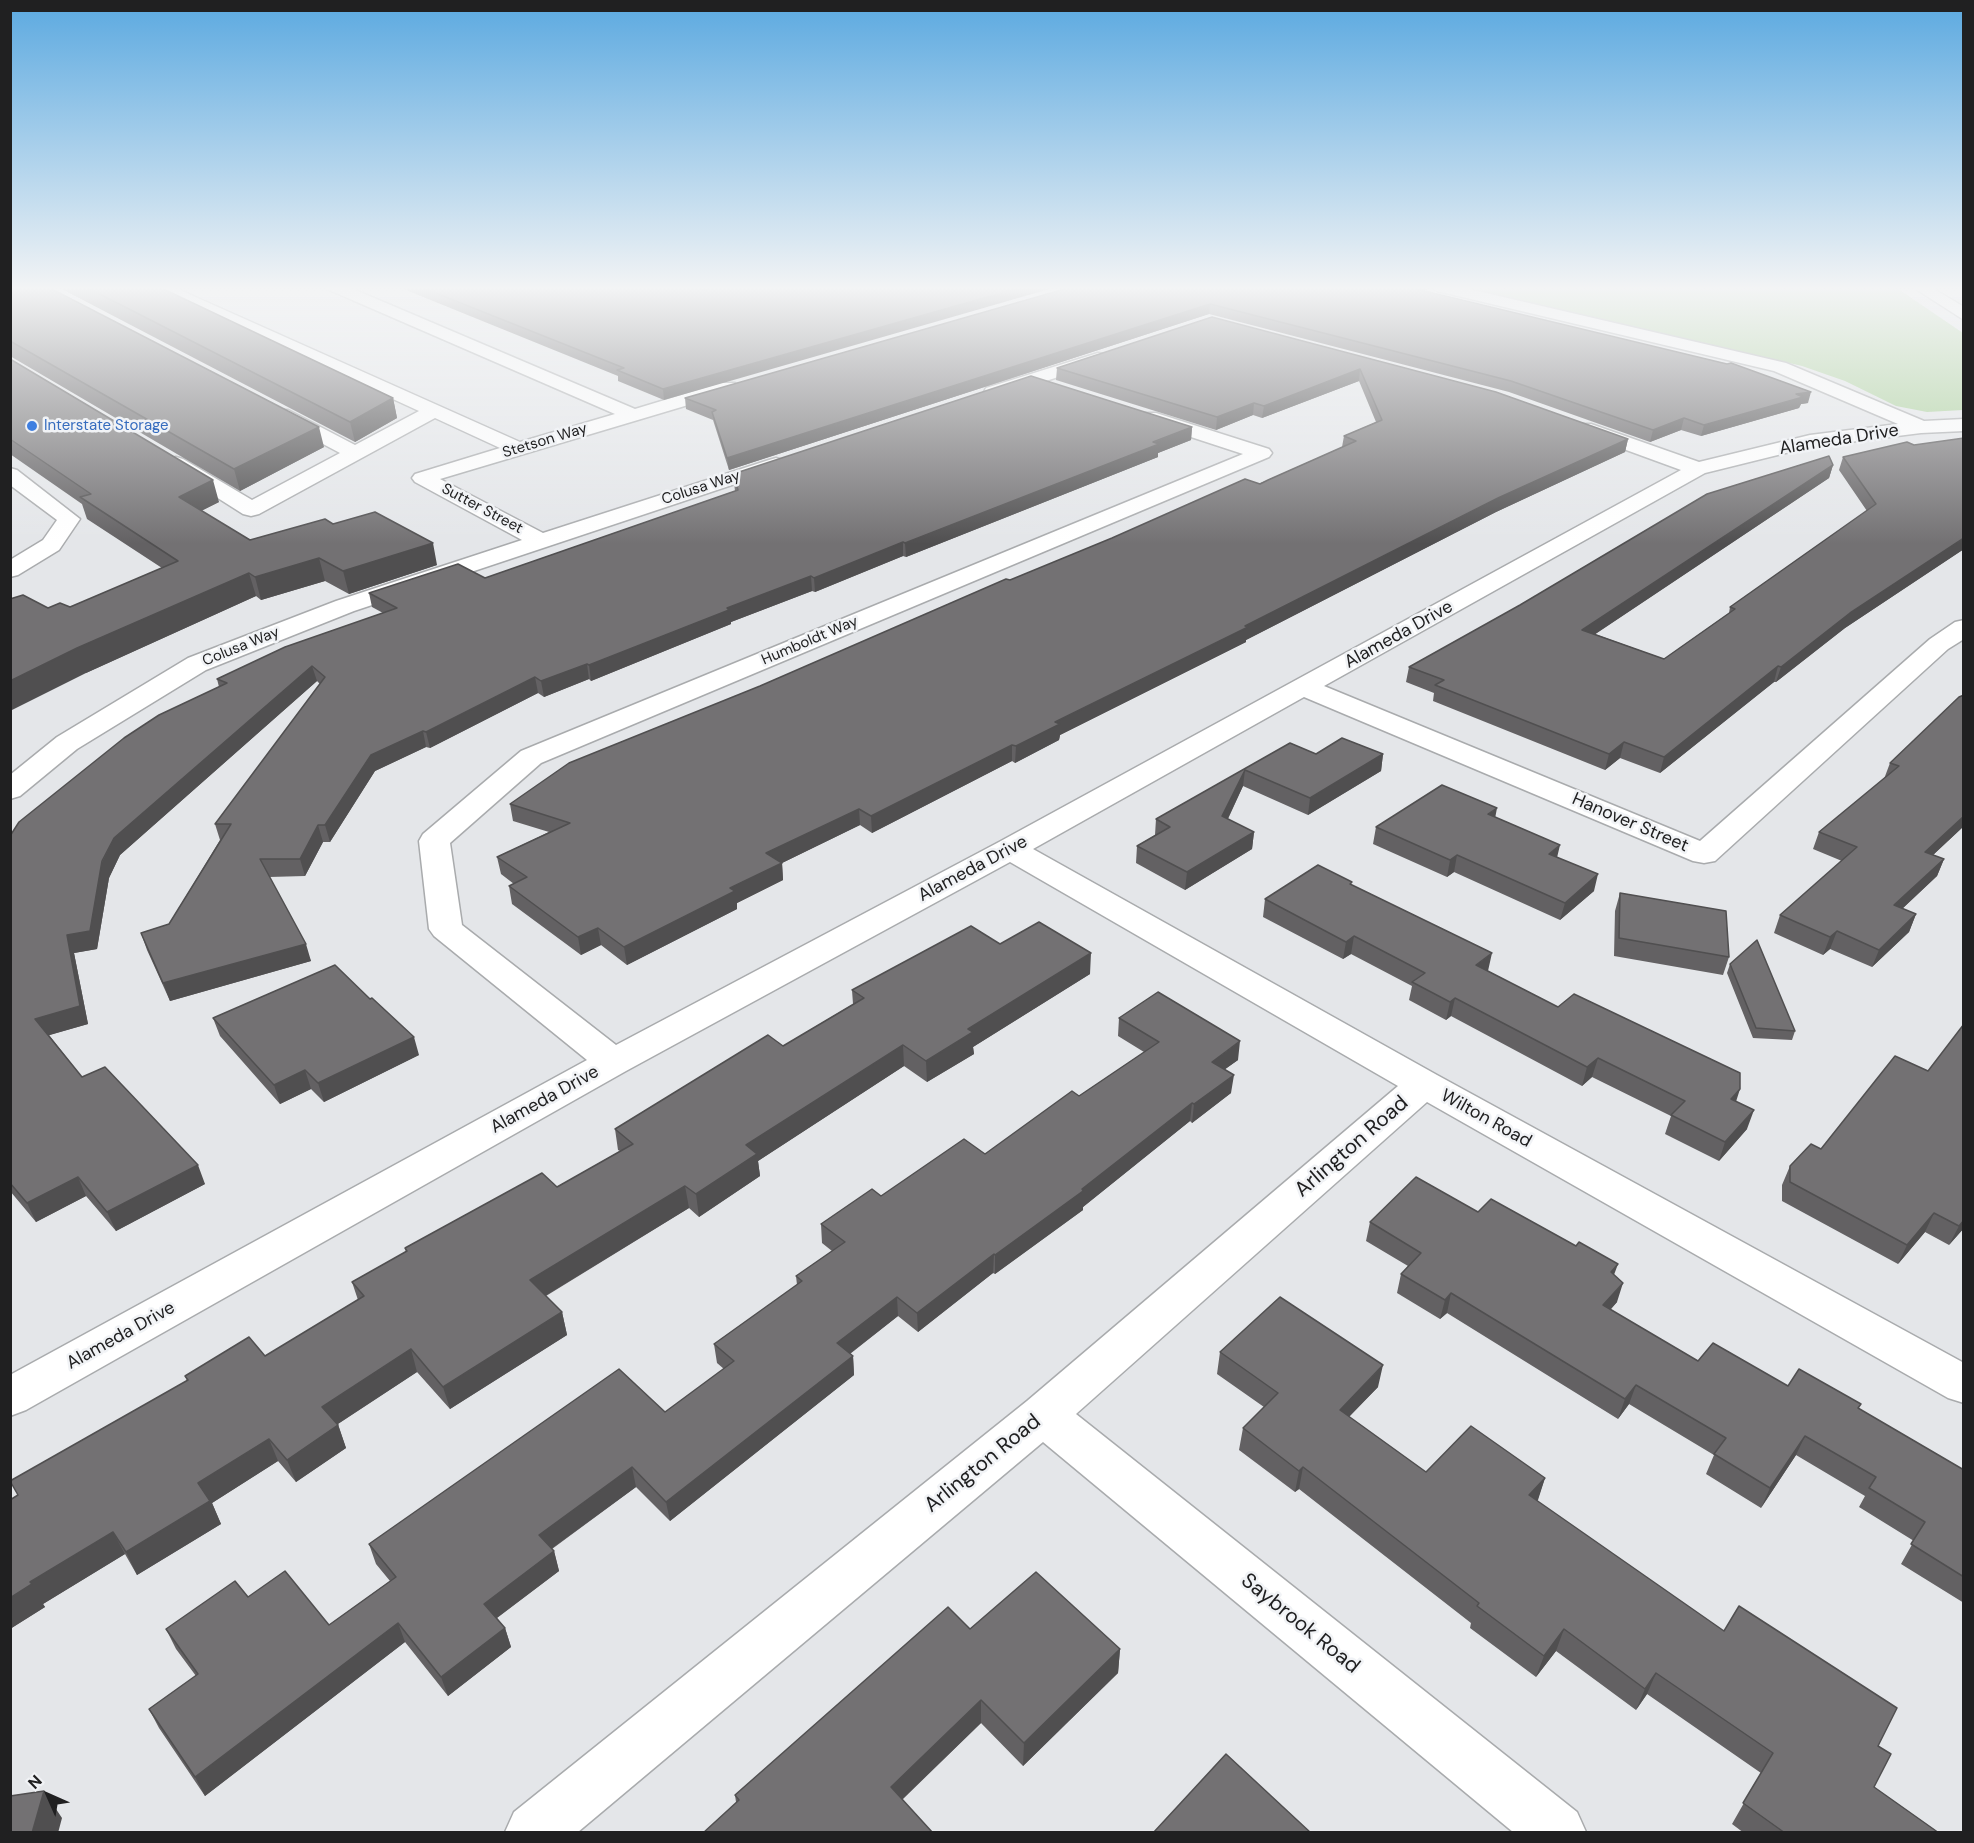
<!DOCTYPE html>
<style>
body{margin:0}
#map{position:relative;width:1974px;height:1843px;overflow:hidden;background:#e4e6e9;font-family:"DM Sans",sans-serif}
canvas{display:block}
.frame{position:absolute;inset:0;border:12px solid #202021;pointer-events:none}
.north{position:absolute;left:18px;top:1765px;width:60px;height:60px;-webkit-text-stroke:4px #f1f3f6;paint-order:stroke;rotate:315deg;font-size:16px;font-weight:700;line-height:24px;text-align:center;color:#202021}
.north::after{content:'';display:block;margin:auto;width:21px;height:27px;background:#202021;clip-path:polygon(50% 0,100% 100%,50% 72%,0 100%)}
</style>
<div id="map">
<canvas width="1974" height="1843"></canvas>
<div class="frame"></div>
<div class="north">N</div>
</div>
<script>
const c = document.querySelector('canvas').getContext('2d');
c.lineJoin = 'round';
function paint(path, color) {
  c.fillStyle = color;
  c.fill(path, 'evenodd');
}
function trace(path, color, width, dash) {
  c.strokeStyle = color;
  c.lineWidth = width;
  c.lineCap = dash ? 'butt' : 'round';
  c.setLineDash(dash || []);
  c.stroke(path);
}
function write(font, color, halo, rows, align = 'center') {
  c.font = font + ' "DM Sans",sans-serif';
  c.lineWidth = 5;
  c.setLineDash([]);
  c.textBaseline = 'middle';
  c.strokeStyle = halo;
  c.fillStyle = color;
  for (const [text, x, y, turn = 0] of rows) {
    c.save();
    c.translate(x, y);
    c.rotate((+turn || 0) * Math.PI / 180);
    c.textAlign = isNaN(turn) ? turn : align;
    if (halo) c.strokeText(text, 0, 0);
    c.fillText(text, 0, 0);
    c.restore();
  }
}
paint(new Path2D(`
 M1458,286H1894L1963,333V410L1927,412L1896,406L1845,381L1802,366Z`), '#a8cf97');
const minor = new Path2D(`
 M151,286H171L520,442L615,414L327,289L325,286H346L635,409L721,383H735L737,387L735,391L440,479L543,533L769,460L776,458L783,460L786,464L783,468L354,611L206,670L77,749L20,796L10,799V775L57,737L188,658L336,601L522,540L415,482L412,478L415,474L500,448L435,418L259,514L251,516L243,514L169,467L166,463L169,459L176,457L183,459L252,500L340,453L274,418L271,414L274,410H288L355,445L419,411L153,289Z
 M1429,286H1456L1786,363L1924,421L1964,419V431L1921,433L1810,447L1705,473L1324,686L1700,841L1930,639L1955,622L1964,620V639L1948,649L1715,861L1704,863L1693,861L1304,697L1033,849L1437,1075L1964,1363V1403L1948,1398L1427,1102L1076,1414L1577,1812L1586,1832H1513L1043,1442L578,1832H505L514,1812L1027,1401L1398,1086L1010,862L626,1071L26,1410L10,1416V1375L587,1060L434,936L429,929L419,841L423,834L521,751L1243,454L1142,421L1139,417L1142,413H1156L1269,449L1272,453L1269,457L541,763L450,843L462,925L616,1045L999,842L1681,470L1577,432L1574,428L1577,424H1591L1699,462L1810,435L1898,424L1774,371L1437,291Z
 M1911,286H1929L1964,307V320Z
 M1098,353L1104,354L1107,358L1104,362L1000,396H986L984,392L986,388Z
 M10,468L17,470L80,519L59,550L18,575L10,577V560L43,540L57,520L10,485Z`);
trace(minor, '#a9abad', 3);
paint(minor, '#fff');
paint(new Path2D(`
 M10,286L324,447L240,491L10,356Z
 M56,286H157L393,398L397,418L355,442Z
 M396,286H690L664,400L618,381V376Z
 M1075,286H1429L1428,289L1423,291L1808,403L1801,404L1799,408L1701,436L1681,430L1650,442L1509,392L1209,314L729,470L713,420L686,409L685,398Z
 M1212,317L1628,439L1625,452L1496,512L1246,640V642L1060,735L1059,740L1015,763L1012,761L872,833L860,825L782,863L783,880L737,903V909L627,965L601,945L581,955L512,904L509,886L514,884L501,874L497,857L549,832L513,821L510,804L760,686L1010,580L1268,480L1342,447L1344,436L1376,422L1359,381L1262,418L1253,415L1216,430L1056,380L1057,368Z
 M10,359L219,502L201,511L250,540L333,524L437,565L349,594L325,581L261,600L256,596L86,673L48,608L70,607L162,568L87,519L82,504L10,454Z
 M1192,427L1191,440L1158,453V457L906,557L903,556L815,592L812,591L731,622V624L591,681L589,679L544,697L538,693L430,748L426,747L375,771L330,842H323L305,876L269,877L311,961L170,1001L147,950L141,933L169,924L220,840L215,824L320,684L317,681L120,855L109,878L97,949L74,953L88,1024L49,1035L82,1077L205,1184L116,1231L86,1196L36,1222L10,1191V836L219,687L217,679L383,613L372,607L369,593L485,578L735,491L733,474Z
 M1964,438V549L1845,628L1776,682H1774L1660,773L1620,758L1605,770L1433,701L1434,693L1406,682L1409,667L1833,465L1829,478L1595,634L1664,659L1729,613L1730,607L1867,511L1839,470L1843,457Z
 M1964,695V826L1933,855L1944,859L1937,876L1902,909L1916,914L1909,932L1872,967L1830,949L1823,955L1774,933L1780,915L1842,861L1813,849L1819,832L1884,779L1890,763Z
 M1290,743L1316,754H1383L1381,771L1308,815L1243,786L1228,819L1254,832L1252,849L1185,890L1136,863L1137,846L1155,835L1156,819Z
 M1495,817L1557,857L1594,891L1560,920L1454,872L1447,877L1373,844L1376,827Z
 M1352,885L1488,971L1736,1101L1747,1129L1719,1161L1665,1134L1671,1116L1592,1077L1582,1086L1451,1016L1446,1020L1409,1000L1412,986L1351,954L1343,959L1263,917L1265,899Z
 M1620,893L1729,957L1723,975L1614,956L1615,911Z
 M1000,944L1090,974L973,1047L974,1054L927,1082L904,1066L758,1161L760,1176L699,1217L689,1208L546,1296L562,1312L567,1335L450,1409L417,1372L338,1424L346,1448L296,1482L278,1461L212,1503L221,1524L137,1575L125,1554L43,1604L45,1607L10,1629V1500L187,1381L185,1376L265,1356L358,1300L352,1282L406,1252L405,1248L557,1187L620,1151L618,1150L615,1129L783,1046L853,1004L852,990Z
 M1730,964L1795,1031L1792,1040L1753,1038L1727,973Z
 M213,1018L419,1055L324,1102L311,1089L280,1104L220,1036Z
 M1119,1018L1238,1060L1225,1069L1231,1093L1192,1123L1190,1121L1083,1207V1210L995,1274L993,1273L918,1332L898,1316L850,1354L853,1356L854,1375L670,1521L636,1487L552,1549L554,1551L559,1571L497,1618L505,1628L511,1647L448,1696L405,1642L205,1796L159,1728L149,1709L196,1676L176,1649L166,1629L248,1597L329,1625L390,1581L376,1564L369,1544L665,1412L724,1369L717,1363L714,1344L797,1285L796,1276L832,1251L822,1243L821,1224L881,1196L985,1154L1079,1096L1144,1052L1118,1036Z
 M1928,1071L1964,1228L1949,1245L1925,1232L1898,1264L1782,1201V1185L1790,1166L1821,1149Z
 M1478,1212L1614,1275L1617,1302L1610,1310L1698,1361L1788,1386L1859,1409L1964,1470V1603L1901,1564L1914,1541L1859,1507L1865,1496L1796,1455L1761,1508L1706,1474L1714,1455L1629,1404L1618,1419L1447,1313L1440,1319L1397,1293L1401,1274L1408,1266L1366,1241L1370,1222Z
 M1220,1352L1378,1387L1349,1417L1426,1472L1545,1478L1537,1501L1878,1746L1874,1787L1939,1833H1744L1732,1824L1761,1773L1647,1694L1636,1710L1556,1651L1536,1677L1470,1628L1471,1623L1299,1489L1295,1492L1239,1450L1243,1428L1264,1407L1217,1374Z
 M970,1629L1120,1649L1118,1673L1023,1766L981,1723L902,1800L736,1802L735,1795Z`), '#636163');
paint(new Path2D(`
 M1026,286H1060L664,400L663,389Z
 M1411,286H1429L1428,289L1406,297L1408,287Z
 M1210,304L1209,314L729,470L727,458Z
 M1360,369L1359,381L1262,418L1264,406Z
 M1811,392L1808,403L1801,404L1799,408L1701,436L1704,425L1796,394Z
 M393,398L397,418L355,442L350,422Z
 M1254,403L1253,415L1216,430L1217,417Z
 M1684,418L1681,430L1650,442L1653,430Z
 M319,427L324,447L240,491L234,469Z
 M1192,427L1191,440L1158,453V457L906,557L905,543Z
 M1628,439L1625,452L1496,512L1246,640V642L1060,735L1059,740L1015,763L1016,746L1055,722L1498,498Z
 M1833,465L1829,478L1579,645L1582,630Z
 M213,480L219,502L185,519L179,497Z
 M1964,538V549L1845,628L1776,682L1781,667L1850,613Z
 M903,542V556L815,592L814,578Z
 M433,543L437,565L349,594L343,571Z
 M319,558L325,581L261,600L255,577Z
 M249,573L256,596L86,673L10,711V681L77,648Z
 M811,576L812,591L731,622V624L591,681L589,665L727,608Z
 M587,664L589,679L544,697L541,681Z
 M312,666L317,681L120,855L109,878L97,949L74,953L88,1024L43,1037L35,1019L67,935L114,838Z
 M1778,666L1774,682L1660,773L1664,757Z
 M535,677L538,693L430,748L426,732Z
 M423,731L426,747L375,771L330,842L325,825L371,755Z
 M1624,742L1620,758L1605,770L1609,754Z
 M1012,745V761L872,833L871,816Z
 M1383,754L1381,771L1308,815L1310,798Z
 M1245,770L1243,786L1221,833L1222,816Z
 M1497,808L1494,824L1488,814Z
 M859,809L860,825L782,863L783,880L737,903V909L627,965L624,947L730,888L766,853Z
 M1964,816V826L1918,869L1925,852Z
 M318,825L323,842L305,876L300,859Z
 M1254,832L1252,849L1185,890L1187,872Z
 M1560,845L1556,862L1549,854Z
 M1457,855L1454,872L1447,877L1450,860Z
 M1944,859L1937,876L1887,923L1894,905Z
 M1598,874L1594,891L1560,920L1565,903Z
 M1916,914L1909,932L1872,967L1879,950Z
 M598,928L601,945L581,955L578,937Z
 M1837,931L1830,949L1823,955L1830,937Z
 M1354,936L1351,954L1343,959L1346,942Z
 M306,944L311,961L170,1001L163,983Z
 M1091,953L1090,974L973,1047L974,1054L927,1082L926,1061L968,1029Z
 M1492,953L1488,971L1472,983L1476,965Z
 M1455,998L1451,1016L1446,1020L1450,1002Z
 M414,1037L419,1055L324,1102L318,1083Z
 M1240,1041L1238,1060L1210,1080L1212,1062Z
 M903,1045L904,1066L758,1161L760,1176L699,1217L696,1194L746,1145Z
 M1598,1058L1592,1077L1582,1086L1587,1067Z
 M305,1070L311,1089L280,1104L274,1085Z
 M1234,1075L1231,1093L1192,1123L1194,1104Z
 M1740,1089L1734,1108L1731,1099Z
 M1192,1103L1190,1121L1083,1207V1210L995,1274V1255L1082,1189Z
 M1754,1110L1747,1129L1719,1161L1725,1142Z
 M198,1165L205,1184L116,1231L107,1212Z
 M78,1177L86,1196L36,1222L27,1203Z
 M685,1186L689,1208L535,1302L530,1280Z
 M1934,1213L1925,1232L1898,1264L1907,1245Z
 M1964,1220V1228L1949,1245L1959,1226Z
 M994,1254L993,1273L918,1332L917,1313Z
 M1618,1264L1611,1283V1272Z
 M1623,1283L1617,1302L1597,1325L1603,1305Z
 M1451,1293L1447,1313L1440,1319L1445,1300Z
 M897,1297L898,1316L839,1362L837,1343Z
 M562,1312L567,1335L450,1409L443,1387Z
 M411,1349L417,1372L330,1429L322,1407Z
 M853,1356L854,1375L670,1521L666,1502Z
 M1383,1365L1378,1387L1335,1431L1340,1410Z
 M1636,1385L1629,1404L1618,1419L1625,1399Z
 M338,1425L346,1448L296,1482L287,1460Z
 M1805,1436L1796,1455L1761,1508L1770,1488Z
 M269,1439L278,1461L212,1503L221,1524L137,1575L126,1552L198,1483Z
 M632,1467L636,1487L544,1554L539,1535Z
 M1303,1467L1299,1489L1295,1492L1299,1471Z
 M1545,1478L1538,1500L1522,1517L1529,1495Z
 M113,1532L125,1554L43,1604L45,1607L10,1629V1598L30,1582Z
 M554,1551L559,1571L490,1623L484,1604Z
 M398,1623L405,1642L205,1796L195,1777Z
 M505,1628L511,1647L448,1696L441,1677Z
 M1564,1629L1556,1651L1536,1677L1544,1656Z
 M1120,1649L1118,1673L1023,1766L1024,1743Z
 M1656,1673L1647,1694L1636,1710L1645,1689Z
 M981,1700V1723L892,1809L891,1787Z
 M44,1791L62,1818L58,1833H32Z`), '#504f50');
const building = new Path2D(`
 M10,286H46L319,427L234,469L10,341Z
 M84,286H157L393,398L350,422Z
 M418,286H690L705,290L722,286H1026L663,389L617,370L624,368Z
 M1075,286H1411L1408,287L1727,364L1731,363L1811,392L1796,394L1803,397L1704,425L1684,418L1653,430L1511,381L1210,304L727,458L712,412L716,410L685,398Z
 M1212,317L1496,392L1628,439L1498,498L1245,626L1248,627L1055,722L1060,724L1016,746L1012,745L871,816L859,809L766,853L782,863L730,888L735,891L624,947L598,928L578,937L509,886L527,877L497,857L570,823L510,804L569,763L760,686L1006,579L1010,580L1112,538L1245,479L1260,484L1268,480L1356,441L1344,436L1382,420L1360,369L1264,406L1254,403L1217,417L1057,368Z
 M10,359L213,480L179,497L250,540L325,519L333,524L375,512L433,543L343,571L319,558L255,577L249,573L77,648L10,681V599L23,595L48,608L60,603L70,607L178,561L80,497L91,494L10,439Z
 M1031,376L1192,427L1153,442L1159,444L905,543L903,542L814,578L811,576L727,608L729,610L589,665L587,664L541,681L535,677L426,732L423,731L371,755L325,825H318L300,859H260L306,944L163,983L141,933L169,924L231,824H215L325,677L312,666L114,838L102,861L90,931L67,935L80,1006L35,1019L82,1077L105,1067L198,1165L107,1212L78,1177L27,1203L10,1183V836L19,822L124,738L159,715L227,683L217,679L285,647L397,608L369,593L458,564L485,578L738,490L733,474Z
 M1964,438V538L1850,613L1781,667L1778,666L1664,757L1624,742L1609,754L1435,685L1444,680L1409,667L1520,605L1707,494L1829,456L1833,465L1582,630L1664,659L1735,609L1730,607L1876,504L1843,457L1907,442L1914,445Z
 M1964,695V816L1925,852L1944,859L1894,905L1916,914L1879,950L1837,931L1830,937L1780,915L1857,847L1819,832L1899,766L1890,763L1959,697Z
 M1342,738L1383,754L1310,798L1245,770L1222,816L1254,832L1187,872L1137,846L1170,827L1156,819L1290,743L1316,754Z
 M1442,785L1497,808L1488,814L1560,845L1549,854L1598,874L1565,903L1457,855L1450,860L1376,827Z
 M1318,865L1352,882L1350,884L1492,953L1476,965L1558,1007L1574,994L1740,1073V1089L1731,1099L1754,1110L1725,1142L1671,1115L1685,1101L1598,1058L1587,1067L1455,998L1450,1002L1412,982L1425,973L1354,936L1346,942L1265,899Z
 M1620,893L1726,911L1729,957L1619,938Z
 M1039,922L1091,953L968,1029L973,1032L926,1061L903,1045L746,1145L757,1154L696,1194L685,1186L530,1280L562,1312L443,1387L411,1349L322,1407L338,1425L287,1460L269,1439L198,1483L210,1501L126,1552L113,1532L30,1582L32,1584L10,1598V1500L18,1495L10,1481L188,1380L185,1376L249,1337L265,1356L364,1296L352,1282L407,1251L405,1248L542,1173L557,1187L633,1144L615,1129L768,1035L783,1046L864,998L852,990L971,926L1000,944Z
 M1757,940L1795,1031L1756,1028L1730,964Z
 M335,965L370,999L372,998L414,1037L318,1083L305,1070L274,1085L213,1018Z
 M1158,992L1240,1041L1212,1062L1234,1075L1194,1104L1192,1103L1082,1189L1083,1191L995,1255L994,1254L917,1313L897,1297L837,1343L853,1356L666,1502L632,1467L539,1535L554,1551L484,1604L505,1628L441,1677L398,1623L195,1777L149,1709L198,1674L166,1629L235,1581L248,1597L285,1571L329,1625L396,1577L369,1544L619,1369L665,1412L734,1361L714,1344L802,1281L796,1276L845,1242L821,1224L872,1189L881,1196L964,1139L985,1154L1072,1091L1079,1096L1159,1042L1119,1018Z
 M1964,1024V1220L1959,1226L1934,1213L1907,1245L1790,1182V1166L1811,1144L1821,1149L1895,1056L1928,1071Z
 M1416,1177L1478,1212L1491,1199L1576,1246L1579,1242L1618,1264L1611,1272L1623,1283L1603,1305L1698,1361L1713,1343L1788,1386L1799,1369L1861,1404L1858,1408L1964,1470V1577L1911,1544L1925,1522L1869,1488L1876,1477L1805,1436L1770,1488L1714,1454L1726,1438L1636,1385L1625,1399L1451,1293L1445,1300L1401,1274L1421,1253L1370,1222Z
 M1280,1297L1383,1365L1340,1410L1426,1472L1471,1426L1545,1478L1529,1495L1724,1631L1739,1606L1897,1708L1878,1746L1891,1754L1874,1787L1939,1833H1785L1743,1803L1773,1753L1656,1673L1645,1689L1564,1629L1544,1656L1477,1606L1479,1603L1303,1467L1299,1471L1243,1428L1278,1393L1220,1352Z
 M1036,1572L1120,1649L1024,1743L981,1700L891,1787L933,1833H703L739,1800L735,1795L948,1607L970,1629Z
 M1226,1754L1311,1833H1153Z
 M44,1791L32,1833H10V1796Z`);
paint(building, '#737173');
trace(building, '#504f50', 1.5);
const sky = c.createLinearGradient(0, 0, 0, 544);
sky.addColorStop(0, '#5ba9e0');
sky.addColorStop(0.53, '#f3f4f5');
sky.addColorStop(1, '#f3f4f500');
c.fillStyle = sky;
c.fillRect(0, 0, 1974, 544);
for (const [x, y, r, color] of [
 [32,426,6,"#3f7fe0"]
]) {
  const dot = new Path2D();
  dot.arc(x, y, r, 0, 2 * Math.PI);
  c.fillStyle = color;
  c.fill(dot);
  trace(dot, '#f1f3f6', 2);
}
write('15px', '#366cbe', '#f1f3f6', [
 ["Interstate Storage",44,426]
], 'left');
write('15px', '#202021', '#f1f3f6', [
 ["Stetson Way",545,441,-17],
 ["Colusa Way",701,488,-18],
 ["Sutter Street",482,509,28],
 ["Humboldt Way",810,641,-23],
 ["Colusa Way",241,647,-22]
]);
write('18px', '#202021', '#f1f3f6', [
 ["Alameda Drive",1839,440,-9],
 ["Alameda Drive",1399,635,-29],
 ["Hanover Street",1630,823,23],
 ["Alameda Drive",973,869,-28],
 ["Alameda Drive",545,1100,-29],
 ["Wilton Road",1486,1119,29],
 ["Alameda Drive",121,1336,-29]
]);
write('21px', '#202021', '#f1f3f6', [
 ["Arlington Road",1352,1147,-41],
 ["Arlington Road",983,1464,-39],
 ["Saybrook Road",1300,1624,39]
]);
</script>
